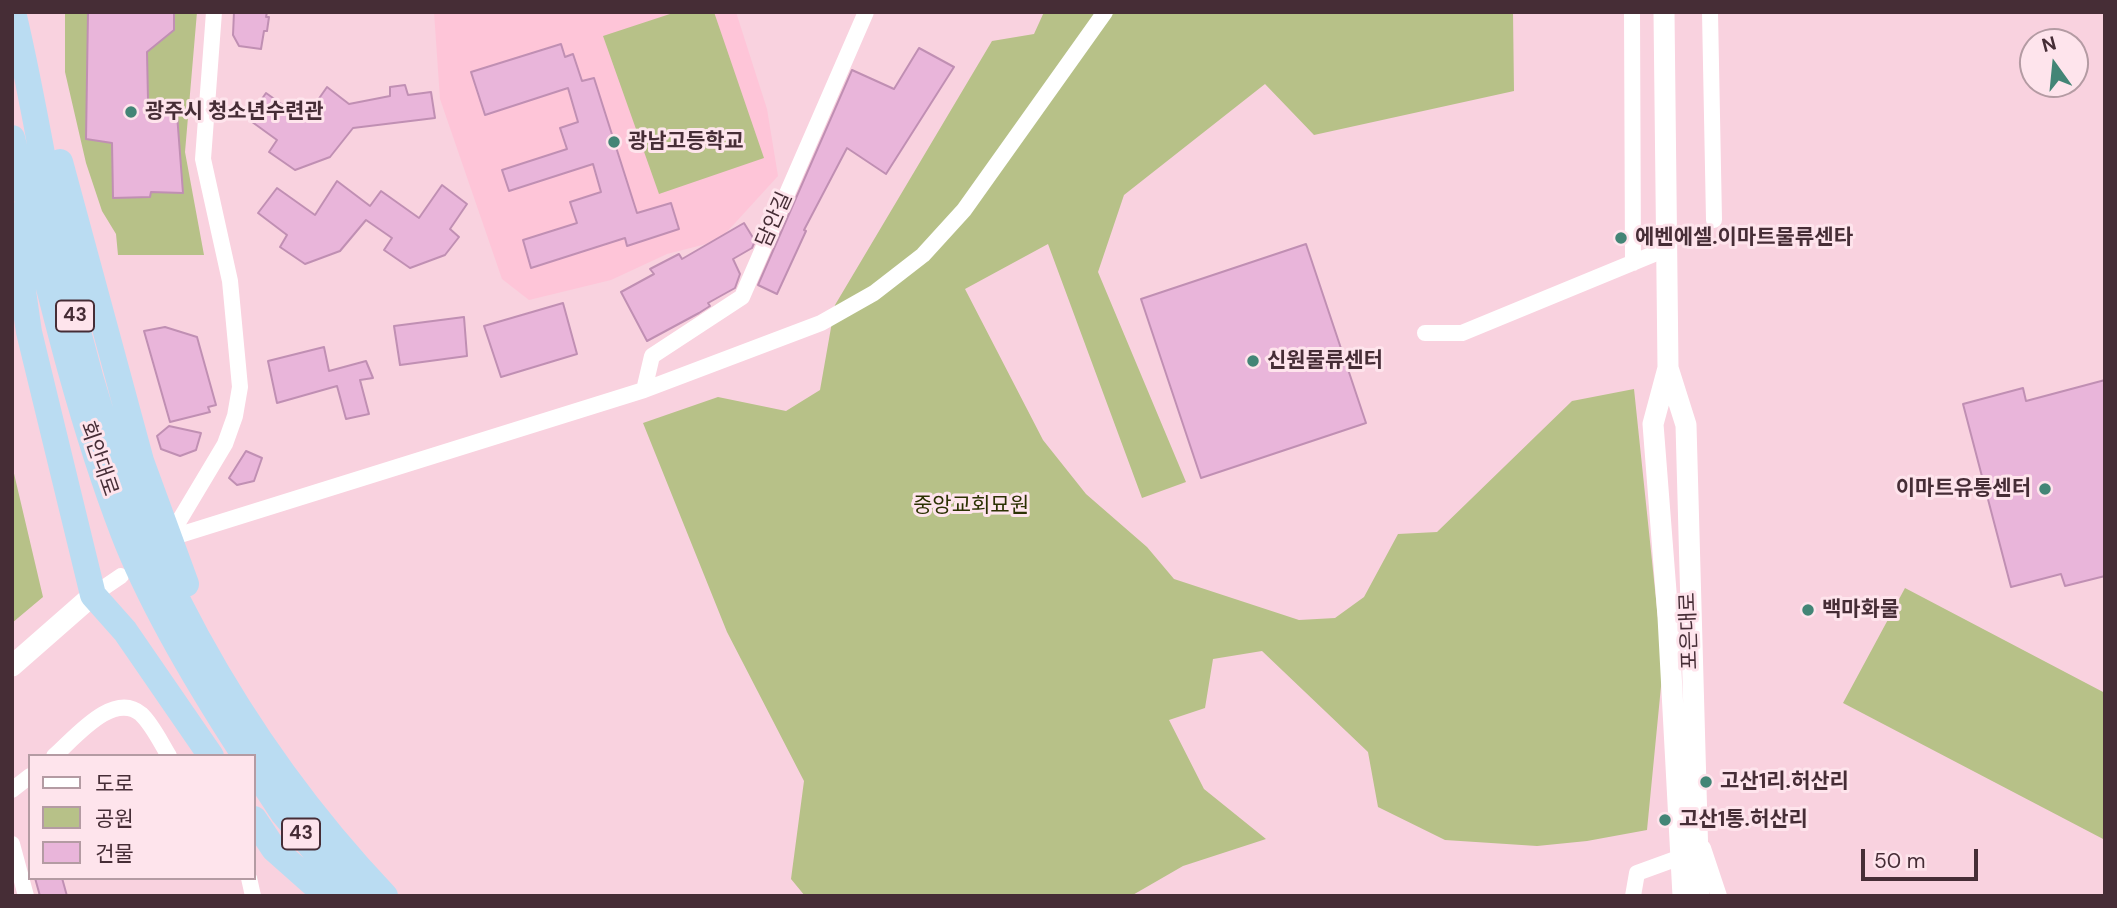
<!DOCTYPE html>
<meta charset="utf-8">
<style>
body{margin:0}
#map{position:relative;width:2117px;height:908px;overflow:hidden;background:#f9d2df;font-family:"DM Sans","Noto Sans KR",sans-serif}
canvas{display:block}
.frame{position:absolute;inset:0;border:14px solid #462d36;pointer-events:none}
.legend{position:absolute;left:28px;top:754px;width:228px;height:126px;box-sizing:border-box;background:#fee4ec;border:2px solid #b49ba3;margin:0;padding:9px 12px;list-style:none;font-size:21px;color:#462d36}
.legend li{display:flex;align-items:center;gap:14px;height:35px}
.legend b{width:35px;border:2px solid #b49ba3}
.north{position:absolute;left:2019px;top:28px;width:70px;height:70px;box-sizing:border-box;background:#fee4ec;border:2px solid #b49ba3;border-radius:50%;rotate:345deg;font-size:19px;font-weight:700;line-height:28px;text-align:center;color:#462d36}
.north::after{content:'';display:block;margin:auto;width:24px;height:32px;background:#438576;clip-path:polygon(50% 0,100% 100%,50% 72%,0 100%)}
.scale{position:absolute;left:1861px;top:849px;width:117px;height:32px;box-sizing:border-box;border:4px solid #462d36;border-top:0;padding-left:9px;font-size:21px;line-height:24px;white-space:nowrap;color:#462d36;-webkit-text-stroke:5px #fee4ec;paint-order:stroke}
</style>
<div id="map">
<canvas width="2117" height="908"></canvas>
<div class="frame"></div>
<ul class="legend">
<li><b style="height:9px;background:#fff"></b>도로</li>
<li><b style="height:19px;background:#b7c188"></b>공원</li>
<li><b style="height:19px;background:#e9b5da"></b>건물</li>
</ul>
<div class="north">N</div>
<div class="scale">50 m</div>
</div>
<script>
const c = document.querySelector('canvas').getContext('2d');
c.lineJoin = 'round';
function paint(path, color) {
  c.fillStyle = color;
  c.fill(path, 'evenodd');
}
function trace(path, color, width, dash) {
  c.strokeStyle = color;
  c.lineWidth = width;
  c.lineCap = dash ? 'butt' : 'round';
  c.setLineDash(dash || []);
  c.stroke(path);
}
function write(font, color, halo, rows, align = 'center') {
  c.font = font + ' "DM Sans","Noto Sans KR",sans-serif';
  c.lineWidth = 6;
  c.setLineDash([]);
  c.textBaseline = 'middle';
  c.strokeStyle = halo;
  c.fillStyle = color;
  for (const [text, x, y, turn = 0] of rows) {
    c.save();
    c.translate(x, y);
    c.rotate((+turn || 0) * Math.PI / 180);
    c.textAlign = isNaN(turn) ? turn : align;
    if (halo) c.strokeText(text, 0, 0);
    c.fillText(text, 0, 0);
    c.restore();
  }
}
paint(new Path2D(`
 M434,12H736L767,109L778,176L725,234L706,244L667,254L611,280L529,300L502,279L440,99Z`), '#fec5d8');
paint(new Path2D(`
 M65,12H197L185,152L204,255H118L116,234L102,211L86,163L65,72Z
 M676,12H714L764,158L659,194L603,36Z
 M1044,12H1513L1514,91L1314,135L1265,84L1124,195L1098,272L1186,482L1142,498L1048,244L965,289L1043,440L1086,494L1147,547L1174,579L1299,620L1335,618L1364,597L1398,534L1437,532L1572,401L1634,389L1663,666L1647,830L1587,841L1537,846L1445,840L1378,807L1368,752L1262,651L1213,659L1205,708L1169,720L1204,789L1266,839L1183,866L1131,896H805L791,879L804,781L727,632L643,423L718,397L786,411L820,390L835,305L992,41L1034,34Z
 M12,465L43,597L12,623Z
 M1905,588L2105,693V840L1843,703Z`), '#b7c188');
const building = new Path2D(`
 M88,12H174V30L147,52L148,100L176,101L183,193L151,192L150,197L113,198L112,143L86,139Z
 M234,12H267L266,17H269L267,31H264L261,49L239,46L233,35Z
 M561,44L565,57L573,54L582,81L594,78L637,213L671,203L679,229L627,246L625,238L531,268L523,240L577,223L570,202L601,192L593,164L509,191L502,170L567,149L560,128L578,122L568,88L485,115L471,72Z
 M919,48L954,67L886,174L847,148L804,230L806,231L777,294L758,285L852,70L894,89Z
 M405,85L408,95L431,92L435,118L353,128L330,157L295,170L269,152L277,140L248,119L266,93L304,120L327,87L349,104L390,96V87Z
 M337,181L370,206L381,191L419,218L442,185L467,204L450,229L459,237L445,255L410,268L384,250L392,238L366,220L340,251L305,264L280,247L287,235L258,213L277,188L315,215Z
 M744,223L755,241L752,248L733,259L740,274L735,288L708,303L710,306L699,313L647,341L621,292L654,274L650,269L679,254L682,259Z
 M1306,244L1366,423L1201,478L1141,299Z
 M563,303L577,354L501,377L484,326Z
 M464,317L467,356L400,365L394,326Z
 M165,327L197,337L216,405L208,407L210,412L170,422L144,331Z
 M324,347L329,371L366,361L373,378L360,380L369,414L346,419L337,386L277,403L268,361Z
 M2105,380V576L2065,586L2061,574L2011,587L1963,404L2023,388L2026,401Z
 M169,426L201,433L196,450L180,456L161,449L157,436Z
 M246,451L262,458L254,481L237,485L229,478Z
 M35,878H62L67,896H40Z`);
paint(building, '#e9b5da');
trace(building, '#c08fb3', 2);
trace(new Path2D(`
 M1632,12L1633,263
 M1710,12L1714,220
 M1425,333H1462L1666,249
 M644,390L652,356L742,297L866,12
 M170,538L644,390L821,323L874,293L923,255L964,210L1105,12
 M167,541L225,444L235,416L240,387L230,281L203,159L214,12
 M93,595L121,576
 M54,756C74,739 113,690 141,714C152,724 161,743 169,756
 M12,790L30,776
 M12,844L26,896
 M1703,848L1719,896
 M249,878L253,896
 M1633,896L1637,873L1681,857`), '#fff', 16);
trace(new Path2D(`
 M1664,12L1668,368L1653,424L1668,617L1683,896
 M1668,368L1686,425L1699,896
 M12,666L93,595`), '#fff', 21);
trace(new Path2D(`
 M13,12C39,121 53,231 80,339C132,546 238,741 385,896
 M12,138C45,270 74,404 123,532C151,605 202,690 245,756
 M60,162L141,461L186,584
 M12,215L29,332L93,595L125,631L211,756
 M254,769L283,813L353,896
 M254,819L274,849L327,896`), '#badcf2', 26);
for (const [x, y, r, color] of [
 [131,112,7,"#438576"],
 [614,142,7,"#438576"],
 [1621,238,7,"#438576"],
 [1253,361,7,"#438576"],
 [2045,489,7,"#438576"],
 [1808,610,7,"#438576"],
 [1706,782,7,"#438576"],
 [1665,820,7,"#438576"]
]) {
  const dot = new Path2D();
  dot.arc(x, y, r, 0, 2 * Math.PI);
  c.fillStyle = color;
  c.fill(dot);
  trace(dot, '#fee4ec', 2.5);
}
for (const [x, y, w] of [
 [75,316,38],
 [301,834,38]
]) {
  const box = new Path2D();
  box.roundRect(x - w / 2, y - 15.5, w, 31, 5);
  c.fillStyle = '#fee4ec';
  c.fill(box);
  trace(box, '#462d36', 2);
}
write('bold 19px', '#462d36', null, [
 ["43",75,316],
 ["43",301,834]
]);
write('bold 21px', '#462d36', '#fee4ec', [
 ["광주시 청소년수련관",145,112],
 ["광남고등학교",628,142],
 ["에벤에셀.이마트물류센타",1635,238],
 ["신원물류센터",1267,361],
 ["이마트유통센터",2031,489,"right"],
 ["백마화물",1822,610],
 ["고산1리.허산리",1720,782],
 ["고산1통.허산리",1679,820]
], 'left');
write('21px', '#462d36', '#fee4ec', [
 ["담안길",775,220,-66],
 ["회안대로",98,459,71],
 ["포은대로",1690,631,-92]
]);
write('21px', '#2b3102', '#fee4ec', [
 ["중앙교회묘원",971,506]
]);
</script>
